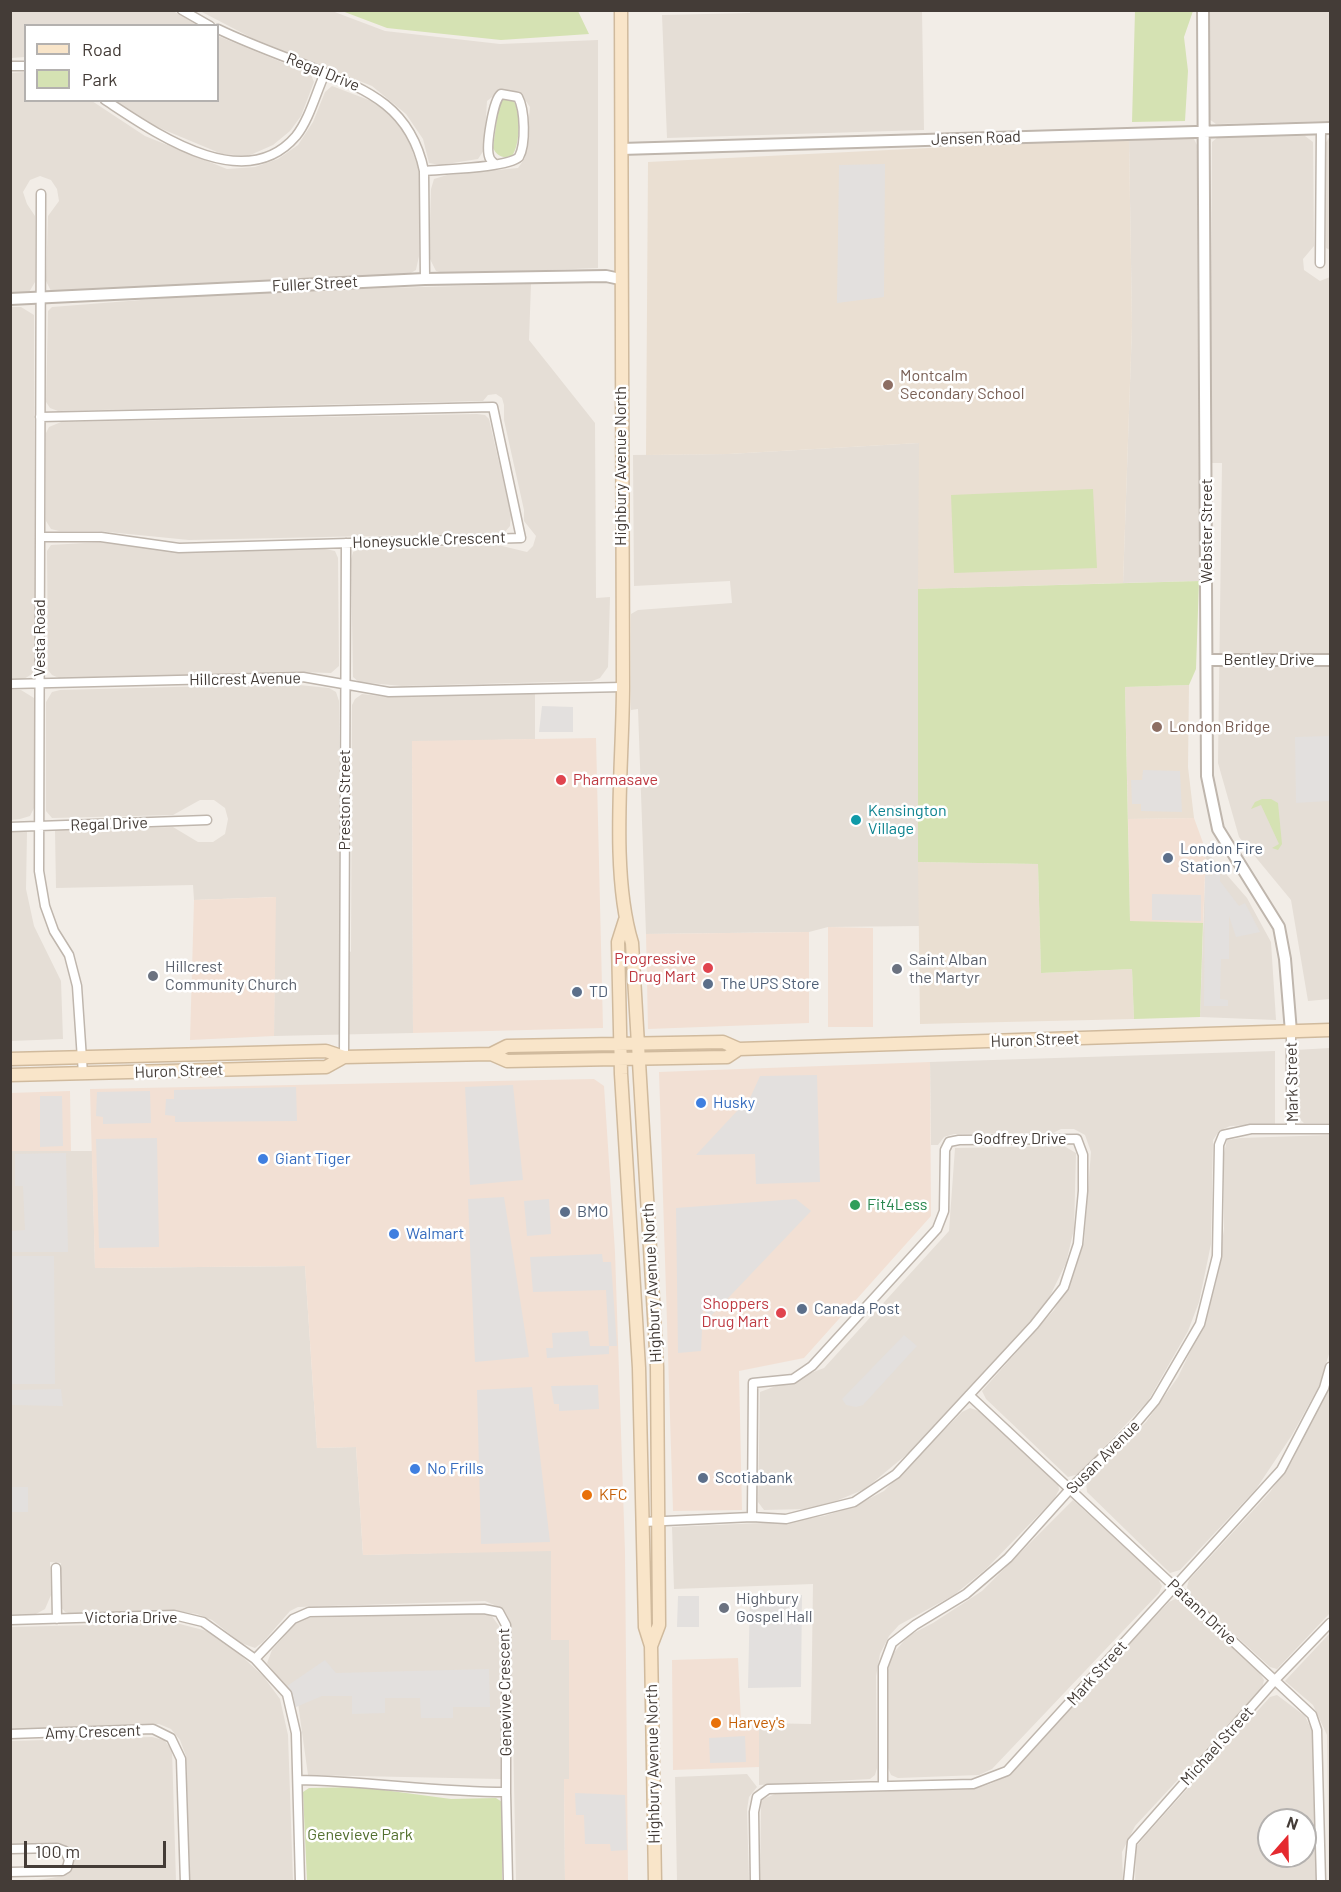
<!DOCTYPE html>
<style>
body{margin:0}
#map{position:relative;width:1341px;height:1892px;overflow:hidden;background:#f2ede7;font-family:Barlow,sans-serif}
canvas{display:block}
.frame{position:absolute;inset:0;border:12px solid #443c37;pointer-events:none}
.legend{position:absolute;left:24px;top:24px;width:195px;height:78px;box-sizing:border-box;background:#fff;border:2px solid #b4b1af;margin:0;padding:8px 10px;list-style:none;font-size:18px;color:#443c37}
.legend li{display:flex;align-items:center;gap:12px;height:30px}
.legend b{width:30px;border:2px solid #b4b1af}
.north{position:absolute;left:1257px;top:1808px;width:60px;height:60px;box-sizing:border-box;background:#fff;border:2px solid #b4b1af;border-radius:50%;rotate:20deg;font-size:16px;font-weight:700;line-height:24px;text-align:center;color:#443c37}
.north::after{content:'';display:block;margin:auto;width:21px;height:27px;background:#e52a2f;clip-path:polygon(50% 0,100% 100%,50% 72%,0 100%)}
.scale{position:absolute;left:24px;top:1841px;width:142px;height:27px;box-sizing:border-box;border:3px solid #443c37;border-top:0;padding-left:8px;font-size:18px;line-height:21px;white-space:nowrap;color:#443c37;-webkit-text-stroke:4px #fff;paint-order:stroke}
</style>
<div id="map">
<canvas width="1341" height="1892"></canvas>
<div class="frame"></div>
<ul class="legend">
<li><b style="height:8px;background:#f9e5c9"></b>Road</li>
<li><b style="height:16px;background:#d5e2b3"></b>Park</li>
</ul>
<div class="north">N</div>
<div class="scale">100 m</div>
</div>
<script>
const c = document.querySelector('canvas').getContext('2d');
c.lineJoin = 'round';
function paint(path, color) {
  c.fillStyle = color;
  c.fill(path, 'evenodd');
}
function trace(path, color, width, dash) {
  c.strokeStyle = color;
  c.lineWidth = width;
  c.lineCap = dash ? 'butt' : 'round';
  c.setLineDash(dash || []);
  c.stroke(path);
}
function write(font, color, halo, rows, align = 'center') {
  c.font = font + ' Barlow,sans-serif';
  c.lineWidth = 5;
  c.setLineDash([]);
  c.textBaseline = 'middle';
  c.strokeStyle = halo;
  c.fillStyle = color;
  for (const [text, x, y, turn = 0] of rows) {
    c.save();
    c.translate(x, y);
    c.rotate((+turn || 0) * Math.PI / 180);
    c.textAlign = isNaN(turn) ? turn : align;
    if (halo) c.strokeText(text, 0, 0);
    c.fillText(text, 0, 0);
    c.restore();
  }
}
paint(new Path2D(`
 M10,11H173L197,25L26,26L25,57L11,58Z
 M200,11H332L385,31L500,44L598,40V268L445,274L436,271L429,257L431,189L434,179L447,175L518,168L525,158L530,107L519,91H500L487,101L484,150L478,159L440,165L429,163L423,139L406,114L372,86L252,38Z
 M750,11H922L924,130L667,138L662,15L750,13Z
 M1210,11H1330V121L1216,124L1209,119Z
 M218,36L303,71L311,75L314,82L301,116L290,131L273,145L248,156L222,154L150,124L114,101L218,100Z
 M25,72L26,100L92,101L145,136L227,169L255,167L278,159L298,145L313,122L325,92L332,86L374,102L394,117L408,139L419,170V256L416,270L409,274L51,291L46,281L48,216L59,201L57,189L51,180L40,176L30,180L23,192L27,204L35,216V282L28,294L11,295L10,73Z
 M1305,136L1313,142L1314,246L1303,259L1304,270L1320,281L1330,277V999L1308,1001L1291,900L1239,837L1218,763L1222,463H1210L1212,142L1218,137Z
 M1330,136V250L1326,248L1325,144Z
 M1193,137L1197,145L1199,581L1123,583L1132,326L1129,138Z
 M531,284L529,340L595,423L596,598L610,597L608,667L600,678L592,681L402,686L359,682L353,677L351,560L353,552L361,549L498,545L527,552L533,546L536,536L524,521V510L504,420V405L502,398L496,394L488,395L483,401L58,411L50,408L46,402L48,311L52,307L244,292Z
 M10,307H21L34,315L35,667L32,674L24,679H11Z
 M477,414L485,415L489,419L511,515L510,526L504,533L189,540L98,531H59L51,529L46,521V433L49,427L61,422Z
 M919,443V926L828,927L809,932L646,934L638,709L631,710V614L638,610L732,603L730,581L634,586L633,455L728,454Z
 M102,542L183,553L321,548L335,551L338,558L339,666L331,673L296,672L59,678L52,675L48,670L47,551L51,545Z
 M289,684L329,688L336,692L339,701L340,945L351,952L352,705L355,699L362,694L387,697L535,693V739L412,742L413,1033L274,1036L275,897L194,900L193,885L56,888L55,830L173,827L198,842H213L225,834L228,819L225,808L214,800H200L173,815L52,818L46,811V702L52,692L60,690Z
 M11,690H21L34,698L35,806L30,816L20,819L11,820Z
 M11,832H27L26,889L34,926L61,981L63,1039L11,1041Z
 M1206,851L1247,898L1271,942L1276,1020L1200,1017Z
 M1330,1048V1123H1304L1295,1115V1050Z
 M1275,1051V1124L1230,1126L1219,1131L1213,1140L1211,1244L1199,1302L1188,1331L1148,1401L1079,1474L1068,1477L986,1399L982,1391L1054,1310L1072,1279L1084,1242L1091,1152L1085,1135L1074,1129H1061L1053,1133L954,1134L944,1137L938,1145H931L930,1062Z
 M1330,1135V1351L1319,1386L1292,1435L1256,1489L1180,1570L1170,1573L1087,1492L1086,1482L1146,1422L1178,1377L1205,1321L1216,1282L1224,1229V1153L1227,1140L1241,1138Z
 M1064,1146L1076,1153L1074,1229L1066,1263L1049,1298L1023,1331L912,1450L865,1489L836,1501L807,1509L764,1510L758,1502L760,1392L824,1368L949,1231L955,1148Z
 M10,1151H92L95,1268L305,1266L317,1448L356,1447L363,1555L551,1550V1639L569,1640V1780H564L565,1881H516L511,1637L507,1615L499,1607L485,1601L298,1607L290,1611L263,1642L255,1648L241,1643L212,1620L197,1614L169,1610L74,1615L65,1612L61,1607V1563L50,1562L51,1595L45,1609L36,1614H11Z
 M1330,1382V1613L1277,1669L1270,1667L1190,1594L1187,1587L1189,1580L1270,1492L1292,1461Z
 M970,1408L979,1411L1058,1482L1059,1490L1054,1499L986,1569L954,1595L899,1625L889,1636L880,1654L876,1676L877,1768L875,1775L870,1779L759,1785V1723L811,1724L813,1584L674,1589L672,1527L783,1522L824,1516L855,1506L884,1491L962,1412Z
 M1073,1500L1157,1577L1162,1586L1159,1593L992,1769L979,1775L898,1778L891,1775L888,1768L887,1675L891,1656L908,1636L933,1623L982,1591Z
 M1175,1599L1182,1601L1259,1672L1264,1680L1262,1689L1135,1826L1122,1852L1123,1881L760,1882L761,1800L775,1794L974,1789L990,1784L1003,1778L1169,1602Z
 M481,1613L491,1615L499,1626L501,1779L308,1775L297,1696L284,1685L267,1663L272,1650L296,1623L303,1618Z
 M176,1623L207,1631L232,1647L263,1676L280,1699L288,1735L293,1881H190L186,1756L180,1740L171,1729L159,1724L11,1730L10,1627Z
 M1330,1633V1881L1329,1882L1327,1735L1313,1705L1285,1681Z
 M1277,1695L1305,1716L1314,1735L1317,1881L1135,1882L1136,1847L1145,1836L1270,1697ZM1269,1820H1305V1856H1269Z
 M152,1737L164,1740L172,1750L176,1881H31L64,1876L71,1869L74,1859L72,1850L63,1844L11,1845L10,1741Z
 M747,1774L757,1787L749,1797L747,1810L749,1881H677L675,1777Z`), '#e5ded6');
paint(new Path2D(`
 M596,738L603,1028L413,1033L412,741Z
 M1194,818L1206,851L1203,923L1130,922L1128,819Z
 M276,897L274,1036L190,1040L194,900Z
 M828,927L873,928V1027H828Z
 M809,932V1023L648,1029L646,934Z
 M930,1062L931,1216L804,1358L739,1371L742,1510L673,1511L659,1072Z
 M594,1079L604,1086L615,1252L625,1552L628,1881H565L564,1779H569V1640H551V1551L363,1555L356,1447L317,1448L305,1266L95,1268L90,1089Z
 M70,1091L71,1151H11L10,1093Z
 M738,1658L741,1723H759V1767L673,1770L672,1660Z`), '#f2e0d4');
paint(new Path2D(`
 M1129,138L1132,326L1123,583L918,589L919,443L728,454L646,455L648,162Z
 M1189,685L1188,767L1194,818L1128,819L1125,687Z
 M918,862L1038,864L1041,973L1132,969L1134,1019L920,1024Z`), '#eadfd2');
paint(new Path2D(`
 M342,11H578L589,34L501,40L387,28Z
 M1135,11H1193L1184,37L1188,71L1185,121L1132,122Z
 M505,98L512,99C522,109 520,146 512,156C503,159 497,156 493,148L499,103Z
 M1093,489L1097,568L954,573L951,495Z
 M1199,581L1196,669L1189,685L1125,687L1130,921L1203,923L1200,1017L1134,1019L1132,969L1041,973L1038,864L918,862V589Z
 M1262,799H1271L1278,803L1282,844L1278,850L1272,848L1279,844L1261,805L1251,809L1255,802Z
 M361,1787L451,1799L496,1798L502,1802V1881H307L303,1792L309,1788Z`), '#d5e2b3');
paint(new Path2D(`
 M885,164L884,297L837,303L839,165Z
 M542,706L573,707V732H539Z
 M1330,736V801L1296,803L1295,737Z
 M1143,770L1180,771L1182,812L1141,811V804H1132L1131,780H1142Z
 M1212,868L1220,869V881L1239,906L1245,903L1260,932L1236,937L1229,916V959H1221L1220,999L1228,1000V1006H1204L1205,875L1212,876Z
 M1152,894L1201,895V921L1152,920Z
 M817,1075L820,1182L756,1184L755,1154L696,1155L751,1096L760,1076Z
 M513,1085L523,1180L470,1185L465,1087Z
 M296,1087L297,1121L175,1122V1116L165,1115L166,1099H174V1090Z
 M150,1091L151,1123L103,1124V1117L96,1116L97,1092Z
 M40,1096H62L63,1146L40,1147Z
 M157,1138L159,1247L99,1248L96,1139Z
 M66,1153L68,1252H11V1231L25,1230L23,1186H15V1154Z
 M504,1197L529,1357L475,1362L468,1199Z
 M549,1199L551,1234L527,1236L524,1201Z
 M796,1199L811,1211L710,1317L703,1309L701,1351L678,1353L676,1208Z
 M602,1254L603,1262H611L617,1346H609V1354L547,1358L546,1348H553L552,1333L588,1331L590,1346H609L606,1290L533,1292L530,1257Z
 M11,1256H54L55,1384H11L13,1308Z
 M904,1335L917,1346L863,1405L856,1407L846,1405L842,1399Z
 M598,1385L599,1409L559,1411V1404H554L551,1386Z
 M532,1387L550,1542L481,1544L477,1390Z
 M61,1389L63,1406L11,1405V1390Z
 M28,1487V1512H11V1487Z
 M750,1595H802L801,1687L748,1688Z
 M678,1596H699V1627H677Z
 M325,1660L336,1673L489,1669L490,1707H453V1718H421L420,1698H385V1713L352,1714V1696H322L296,1707L287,1686Z
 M745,1736L746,1762L710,1763L709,1738Z
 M575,1793L625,1795L627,1850L611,1851L610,1844H585L584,1815H576Z`), '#e3e0de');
const minor = new Path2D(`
 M182,10L210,26
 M218,29C249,44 283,56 316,69C370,91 411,108 424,171L425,279
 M10,66H26
 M105,100C154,132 244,197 296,136C309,120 316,93 325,73
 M424,171C443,169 507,168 519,157C526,144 525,110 518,97L501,94C493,100 486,146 489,156C490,161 492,161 495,164
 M41,194L39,871L45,906L54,931L69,955L77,986L83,1074
 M1320,263L1321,128
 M40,537H101L179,548L521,538L493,407L40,417
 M10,684L303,677L389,692L623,687
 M10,827L207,820
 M1291,1032V1129H1330
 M344,1057L346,543
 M969,1395L1312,1715L1317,1730L1321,1882
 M643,1522L752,1517L786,1519L854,1502L896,1474L1034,1325L1064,1287L1078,1244L1083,1191V1155L1077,1139L959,1140L949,1142L945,1150L944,1211L937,1229L812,1366L793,1379L753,1383L752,1517
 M56,1568L57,1619
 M10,1620L174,1615L203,1622L255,1659L287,1694L296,1733L300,1882
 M255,1659L293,1619L309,1612L484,1609L499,1612L506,1625V1792C436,1792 368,1781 298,1780
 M10,1734L153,1729L171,1738L181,1759L185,1882
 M883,1784V1667L892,1643L915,1625L966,1594L1008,1558L1071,1488L1133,1427L1155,1401L1200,1324L1217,1256L1219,1145L1223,1135L1251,1129H1291
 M506,1792L508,1882
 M10,1849L57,1848L65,1851L69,1860L67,1868L62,1871L10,1872
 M755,1882L754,1812L757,1797L768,1789L973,1784L1007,1771L1281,1470L1324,1388L1330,1367
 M1128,1882L1132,1842L1276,1679L1330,1623`);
const tertiary = new Path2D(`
 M1203,10L1207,776L1218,829L1279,927L1285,959L1291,1032
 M621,149L1330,128
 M10,299L425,279L606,276L620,279
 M1207,660H1330`);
const secondary = new Path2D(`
 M621,10C621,236 622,461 623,686C623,763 610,871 632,943L657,1367L659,1625L651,1646
 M625,920L618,942L621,1074L639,1368L645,1627L651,1646L655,1882
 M491,1054L507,1061L727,1057L739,1049
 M10,1059L326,1051L344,1057L491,1054L507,1046L723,1042L739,1049L1330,1030
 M10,1075L326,1067L344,1057`);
trace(minor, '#bfb6ad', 11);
trace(tertiary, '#bfb6ad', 14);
trace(secondary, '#d0ba9d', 15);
trace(minor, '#fff', 8);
trace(tertiary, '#fff', 10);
trace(secondary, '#f9e5c9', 12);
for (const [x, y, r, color] of [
 [888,385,6,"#8d6e63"],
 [1157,727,6,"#8d6e63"],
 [561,780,6,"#e0444e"],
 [856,820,6,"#0f9aa8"],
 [1168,858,6,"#5c6f8a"],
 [708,968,6,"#e0444e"],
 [897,969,6,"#6b7280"],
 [153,976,6,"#6b7280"],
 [708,984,6,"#5c6f8a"],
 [577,992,6,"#5c6f8a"],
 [701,1103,6,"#3f7fe0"],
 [263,1159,6,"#3f7fe0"],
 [855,1205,6,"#2e9e5b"],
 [565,1212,6,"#5c6f8a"],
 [394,1234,6,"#3f7fe0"],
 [802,1309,6,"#5c6f8a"],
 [781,1313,6,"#e0444e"],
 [415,1469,6,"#3f7fe0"],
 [703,1478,6,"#5c6f8a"],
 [587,1495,6,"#e8710a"],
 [724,1608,6,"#6b7280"],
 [716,1723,6,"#e8710a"]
]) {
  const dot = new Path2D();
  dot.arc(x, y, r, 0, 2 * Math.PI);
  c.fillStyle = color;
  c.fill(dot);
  trace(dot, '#fff', 2);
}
write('16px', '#443c37', '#fff', [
 ["Regal Drive",323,72,22],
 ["Jensen Road",976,138,-2],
 ["Fuller Street",315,284,-3],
 ["Highbury Avenue North",621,466,-90],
 ["Webster Street",1207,531,-90],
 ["Honeysuckle Crescent",429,540,-2],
 ["Vesta Road",40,638,-90],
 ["Bentley Drive",1269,660],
 ["Hillcrest Avenue",245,679,-1],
 ["Preston Street",345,800,-90],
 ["Regal Drive",109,824,-2],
 ["Huron Street",1035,1040,-2],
 ["Huron Street",179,1071,-2],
 ["Mark Street",1292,1082,-91],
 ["Godfrey Drive",1020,1139],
 ["Highbury Avenue North",652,1283,-93],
 ["Susan Avenue",1103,1457,-45],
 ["Patann Drive",1202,1612,43],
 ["Victoria Drive",131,1618],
 ["Mark Street",1097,1673,-48],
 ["Genevive Crescent",505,1692,-91],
 ["Amy Crescent",93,1732,-2],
 ["Michael Street",1217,1746,-48],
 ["Highbury Avenue North",653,1764,-91]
]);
write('16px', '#785e54', '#fff', [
 ["Montcalm",900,376],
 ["Secondary School",900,394],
 ["London Bridge",1169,727]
], 'left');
write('16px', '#be3a42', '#fff', [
 ["Pharmasave",573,780,"left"],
 ["Progressive",696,959],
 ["Drug Mart",696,977],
 ["Shoppers",769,1304],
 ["Drug Mart",769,1322]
], 'right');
write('16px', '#0d838f', '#fff', [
 ["Kensington",868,811],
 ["Village",868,829]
], 'left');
write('16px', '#4e5e75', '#fff', [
 ["London Fire",1180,849],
 ["Station 7",1180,867],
 ["The UPS Store",720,984],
 ["TD",589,992],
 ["BMO",577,1212],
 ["Canada Post",814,1309],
 ["Scotiabank",715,1478]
], 'left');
write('16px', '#5b616d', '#fff', [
 ["Saint Alban",909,960],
 ["the Martyr",909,978],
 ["Hillcrest",165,967],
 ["Community Church",165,985],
 ["Highbury",736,1599],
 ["Gospel Hall",736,1617]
], 'left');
write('16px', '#366cbe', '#fff', [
 ["Husky",713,1103],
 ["Giant Tiger",275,1159],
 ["Walmart",406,1234],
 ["No Frills",427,1469]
], 'left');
write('16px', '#27864d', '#fff', [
 ["Fit4Less",867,1205]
], 'left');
write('16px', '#c56008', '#fff', [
 ["KFC",599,1495],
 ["Harvey's",728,1723]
], 'left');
write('16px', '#53702f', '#fff', [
 ["Genevieve Park",360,1835]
]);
</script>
